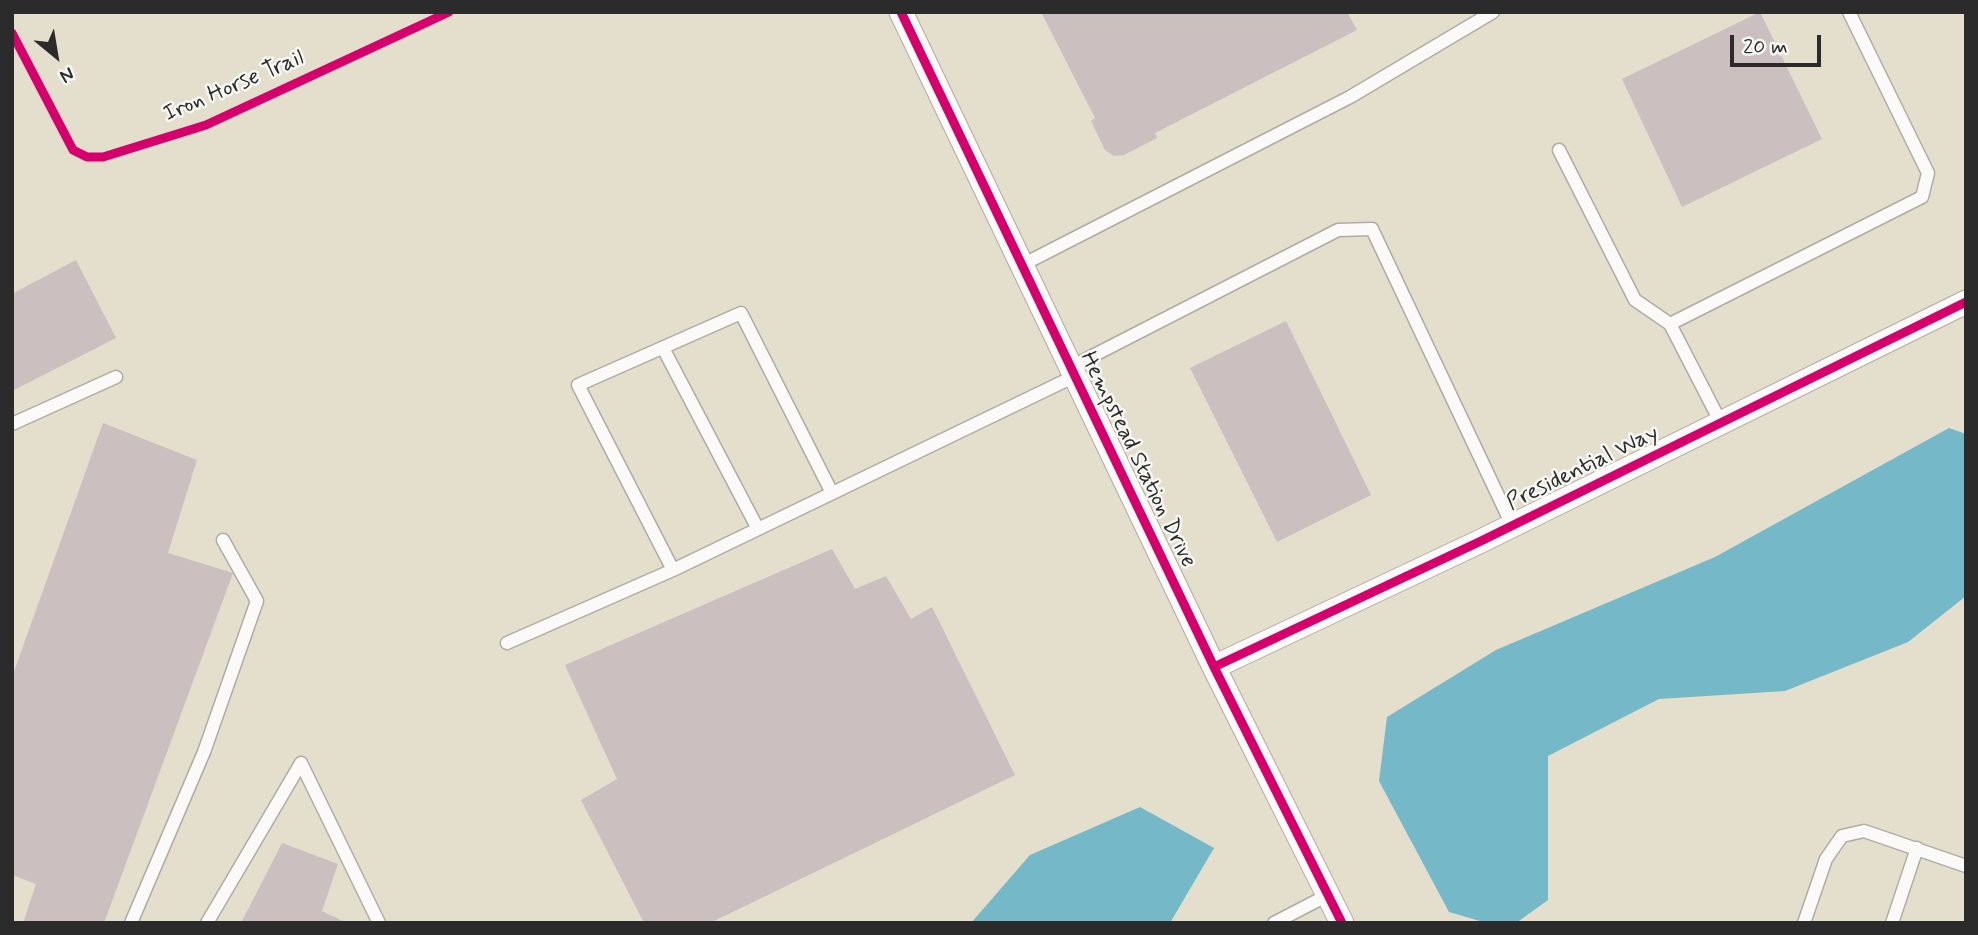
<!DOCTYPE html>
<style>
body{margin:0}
#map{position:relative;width:1978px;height:935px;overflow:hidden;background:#e4decd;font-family:Mynerve,sans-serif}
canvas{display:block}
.frame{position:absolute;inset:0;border:14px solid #2b2b2b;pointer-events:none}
.north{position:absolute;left:21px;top:21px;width:70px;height:70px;-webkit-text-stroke:5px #f6f6f2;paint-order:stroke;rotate:150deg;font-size:19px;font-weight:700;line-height:28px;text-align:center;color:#2b2b2b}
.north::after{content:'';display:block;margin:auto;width:24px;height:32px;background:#2b2b2b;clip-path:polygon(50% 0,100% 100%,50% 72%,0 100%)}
.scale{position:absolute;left:1730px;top:35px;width:91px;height:32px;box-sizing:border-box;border:4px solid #2b2b2b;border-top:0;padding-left:9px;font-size:21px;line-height:24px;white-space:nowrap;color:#2b2b2b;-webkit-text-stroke:5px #f6f6f2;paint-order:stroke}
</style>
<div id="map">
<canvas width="1978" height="935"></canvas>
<div class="frame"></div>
<div class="north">N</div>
<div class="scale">20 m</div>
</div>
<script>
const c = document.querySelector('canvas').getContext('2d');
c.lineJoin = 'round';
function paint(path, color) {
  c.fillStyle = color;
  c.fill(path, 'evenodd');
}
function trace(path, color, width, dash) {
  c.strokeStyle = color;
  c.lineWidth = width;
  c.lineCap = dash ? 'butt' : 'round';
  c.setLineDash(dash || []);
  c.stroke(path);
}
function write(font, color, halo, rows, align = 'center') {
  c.font = font + ' Mynerve,sans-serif';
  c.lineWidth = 5;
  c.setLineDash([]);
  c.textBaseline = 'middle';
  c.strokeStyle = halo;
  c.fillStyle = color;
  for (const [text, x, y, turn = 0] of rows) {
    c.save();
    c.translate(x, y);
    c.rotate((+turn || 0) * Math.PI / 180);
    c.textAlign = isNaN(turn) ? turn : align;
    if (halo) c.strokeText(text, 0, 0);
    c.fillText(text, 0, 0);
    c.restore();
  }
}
paint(new Path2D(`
 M1949,428L1966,434V596L1908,642L1785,691L1659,699L1548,756V900L1516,923H1487L1449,912L1379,781L1387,717L1496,650L1715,557Z
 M1140,807L1214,848L1170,923H971L1030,855Z`), '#75b8c7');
paint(new Path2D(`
 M1041,12H1347L1357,30L1155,133L1157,138L1124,155L1114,156L1105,150L1091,121L1095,118Z
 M1760,12L1822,139L1682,207L1622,79Z
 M76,260L116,338L12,391V294Z
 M1286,321L1371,495L1277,542L1190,368Z
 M103,423L197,460L168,553L233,573L104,923H23L36,884L12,875V677Z
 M832,549L855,589L886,576L911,619L932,607L1015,775L710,923H644L581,800L617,779L565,665Z
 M282,843L338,864L322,911L347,923H241Z`), '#cbc0bf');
const service = new Path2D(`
 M1559,150L1635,300L1670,324
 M1022,265L1350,97L1493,12
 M663,348L758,529
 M1071,367L1338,230L1372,229L1512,525
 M1721,423L1670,324L1922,197L1928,173L1849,12
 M12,424L116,377
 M832,493L741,313L578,385L673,570L1075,376
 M507,643L673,570
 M131,923L204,752L257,601L223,540
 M207,923L301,763L379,923
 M1274,923L1328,895
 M1804,923L1826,859L1842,836L1864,831L1966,866
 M1892,923L1917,848`);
const minor = new Path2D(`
 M901,12L1214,667L1342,923
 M1214,667L1481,541L1966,302`);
trace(service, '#b0aca2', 15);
trace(minor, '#b0aca2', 25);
trace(service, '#fbfaf8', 12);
trace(minor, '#fbfaf8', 23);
trace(new Path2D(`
 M901,12L1214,667L1342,923
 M12,33L73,150L87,157H103L206,125L449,12
 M1214,667L1481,541L1966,302`), '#d6006c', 9);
write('23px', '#2b2b2b', '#f6f6f2', [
 ["Iron Horse Trail",234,87,-23],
 ["Hempstead Station Drive",1137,460,64],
 ["Presidential Way",1583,469,-26]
]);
</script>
